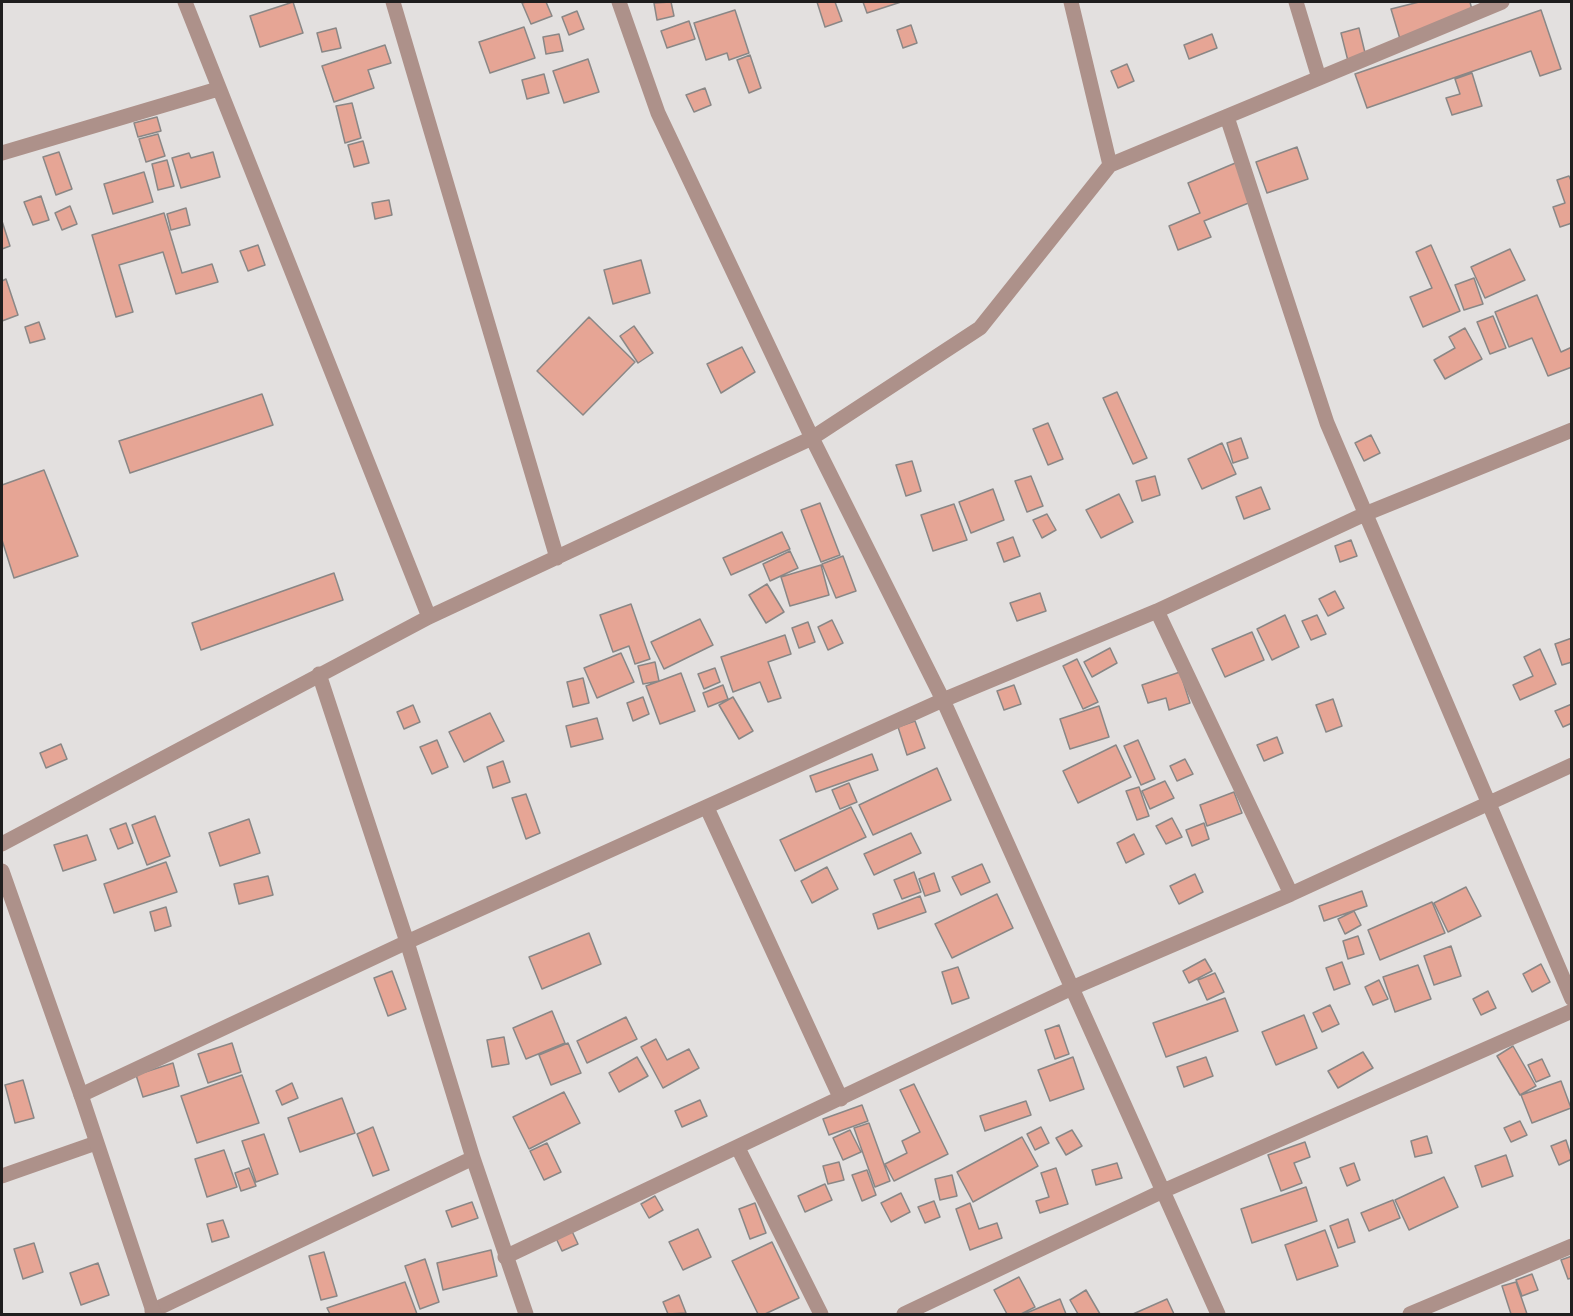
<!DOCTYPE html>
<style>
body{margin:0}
#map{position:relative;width:1573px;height:1316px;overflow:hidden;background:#e3e0df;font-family:"Roboto Condensed",sans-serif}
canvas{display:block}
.frame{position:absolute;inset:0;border:3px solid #1f1e1e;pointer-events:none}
</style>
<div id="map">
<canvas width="1573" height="1316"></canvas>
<div class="frame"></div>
</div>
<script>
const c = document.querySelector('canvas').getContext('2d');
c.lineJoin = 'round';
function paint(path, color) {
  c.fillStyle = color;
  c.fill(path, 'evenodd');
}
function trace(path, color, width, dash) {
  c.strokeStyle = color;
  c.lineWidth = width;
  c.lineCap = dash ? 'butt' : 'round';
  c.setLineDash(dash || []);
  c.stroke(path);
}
const building = new Path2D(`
 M293,2L303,33L260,47L250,16Z
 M526,2H546L552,16L531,24L522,3Z
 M671,2L674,16L657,20L654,3Z
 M817,2H835L842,21L825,27Z
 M863,2H901L867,13Z
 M1419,2H1470L1474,18L1400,39L1391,9Z
 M735,10L749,53L729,60L727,53L706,60L694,23Z
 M1541,10L1561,69L1540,76L1531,51L1367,108L1355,74Z
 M577,11L584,29L569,35L562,17Z
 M689,21L695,39L667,48L661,31Z
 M911,25L917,43L903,48L897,30Z
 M524,27L535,58L490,73L479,42Z
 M336,28L341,48L322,52L317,33Z
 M1359,28L1367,61L1349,65L1341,33Z
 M559,34L563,51L546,54L543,37Z
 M1212,34L1217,48L1189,59L1184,45Z
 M385,45L391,63L368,70L374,88L334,102L322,66Z
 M750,55L761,88L749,93L737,60Z
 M588,59L599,92L564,103L553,71Z
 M1127,64L1134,81L1118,88L1111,71Z
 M1472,73L1482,106L1452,115L1446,98L1460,94L1455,79Z
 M544,74L549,93L527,99L522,80Z
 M705,88L711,105L694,112L686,95Z
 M352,103L361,138L345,143L336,106Z
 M157,117L161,131L138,137L134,123Z
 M158,134L165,156L146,162L139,139Z
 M363,141L369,163L354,167L348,145Z
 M1297,147L1308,179L1267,193L1256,162Z
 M59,152L72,189L56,195L43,157Z
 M213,152L220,177L181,188L172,158L189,153L191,158Z
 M167,160L174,186L158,190L152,164Z
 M1240,161L1256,200L1204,221L1211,237L1178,250L1169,226L1200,213L1188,183Z
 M144,172L153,202L113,214L104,184Z
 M1569,176L1572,183V223L1560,227L1553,207L1565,203L1557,180Z
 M41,196L49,220L33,225L24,202Z
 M389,200L392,215L375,219L372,203Z
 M70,206L77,224L62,230L55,213Z
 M186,208L190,225L171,230L167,214Z
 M164,213L182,273L212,264L218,282L176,294L163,252L119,265L133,312L116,317L92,235Z
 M2,221L10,246L2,249Z
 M258,245L265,265L248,271L240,251Z
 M1431,245L1460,311L1423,327L1410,297L1432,288L1416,252Z
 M1510,249L1525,280L1485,298L1471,267Z
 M641,260L650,293L613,304L604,270Z
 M1474,278L1483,304L1464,310L1455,285Z
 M6,279L18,315L2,321V281Z
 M1537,295L1561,352L1572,347V367L1548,376L1532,338L1509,347L1495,312Z
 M1493,316L1506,348L1490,354L1477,322Z
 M589,317L635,362L583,415L537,371Z
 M39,322L45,339L30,343L25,327Z
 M634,326L653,353L638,363L620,336Z
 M1465,328L1482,359L1445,379L1434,360L1455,348L1449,337Z
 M742,347L755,372L721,393L707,364Z
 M1117,392L1147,458L1133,464L1103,398Z
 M262,394L273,425L130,473L119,441Z
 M1048,423L1063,459L1048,465L1033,429Z
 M1371,435L1380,453L1364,461L1355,443Z
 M1241,438L1248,458L1233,463L1227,443Z
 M1222,443L1236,474L1202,489L1188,459Z
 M912,461L921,491L906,496L896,465Z
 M44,470L78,556L14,578L2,540V485Z
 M1031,476L1043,506L1027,512L1015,481Z
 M1155,476L1160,495L1142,501L1136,481Z
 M1261,487L1270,509L1244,519L1236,497Z
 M993,489L1004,520L971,533L959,502Z
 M1119,494L1133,522L1101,538L1086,510Z
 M820,503L840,555L821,562L801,510Z
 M954,504L967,540L933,551L921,515Z
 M1047,514L1056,530L1042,538L1033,520Z
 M782,532L790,549L731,575L723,558Z
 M1013,537L1020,556L1004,562L997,543Z
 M1351,540L1357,556L1340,562L1335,546Z
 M790,551L798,568L770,581L763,564Z
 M843,556L856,591L836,598L822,564Z
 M821,565L829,595L790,606L781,577Z
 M334,573L343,600L201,650L192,623Z
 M767,584L784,612L766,623L749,595Z
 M1335,591L1344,608L1328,616L1319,599Z
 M1040,593L1046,611L1017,621L1010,603Z
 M631,604L650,659L635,664L629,646L613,652L600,615Z
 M1285,615L1299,647L1272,660L1257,629Z
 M1317,615L1326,634L1311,640L1302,621Z
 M700,619L713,645L664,669L651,642Z
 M832,620L843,643L828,650L818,627Z
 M808,622L815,642L799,648L792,628Z
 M1252,632L1264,660L1225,677L1212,649Z
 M785,635L791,654L768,662L781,698L768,702L760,682L733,692L721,657Z
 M1572,638V662L1562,665L1555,644Z
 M1110,648L1117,663L1092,677L1084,662Z
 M1540,649L1556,684L1520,700L1513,685L1533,676L1524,657Z
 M621,653L634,682L597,698L584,668Z
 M1077,659L1098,702L1083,709L1063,666Z
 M655,662L659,681L643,684L638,666Z
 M715,668L720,682L704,689L698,674Z
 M1180,672L1190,703L1169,710L1166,698L1148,703L1142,685Z
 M681,673L695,711L660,724L646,686Z
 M583,678L589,703L573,707L567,682Z
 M723,685L728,699L708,707L703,693Z
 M1014,685L1021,704L1004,710L997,691Z
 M643,697L649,714L633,721L627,703Z
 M733,697L753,731L739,739L719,705Z
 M1333,699L1342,726L1326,732L1316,705Z
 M1572,704V723L1563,727L1555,711Z
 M413,705L420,722L404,729L397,712Z
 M1099,706L1109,737L1070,749L1060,719Z
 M490,713L504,741L464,762L449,732Z
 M597,718L603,739L571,747L566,726Z
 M915,721L925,748L907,755L898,727Z
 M1277,737L1283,753L1264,761L1257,745Z
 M437,740L448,767L432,774L420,747Z
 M1138,740L1155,779L1141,785L1124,746Z
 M61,744L67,759L46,768L40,753Z
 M1116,745L1131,777L1078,803L1063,771Z
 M872,754L878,770L816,792L810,776Z
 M1185,759L1193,774L1177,781L1170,766Z
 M503,761L510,782L493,788L487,767Z
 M937,768L951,800L873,835L859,805Z
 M1165,781L1174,798L1150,809L1142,791Z
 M849,783L857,802L840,809L832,790Z
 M1139,787L1149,816L1137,820L1126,791Z
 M1234,792L1242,813L1207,826L1200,805Z
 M526,794L540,833L526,839L512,798Z
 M851,807L866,837L795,871L780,840Z
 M155,816L170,856L147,865L132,825Z
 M1172,818L1182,837L1166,844L1156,826Z
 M249,819L260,853L220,866L209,833Z
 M126,823L133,843L118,849L110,829Z
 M1204,823L1209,839L1192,846L1186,830Z
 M911,833L921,853L874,875L864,854Z
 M1134,834L1144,854L1126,863L1117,843Z
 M87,835L96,860L63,871L54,845Z
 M166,862L177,892L114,913L104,884Z
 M982,864L990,882L961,895L952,877Z
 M827,867L838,889L812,903L801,881Z
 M914,872L921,892L902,899L894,880Z
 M934,873L940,891L925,896L919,879Z
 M1195,874L1203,892L1179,904L1170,886Z
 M268,876L273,895L239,904L234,884Z
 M1466,887L1481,916L1448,932L1434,903Z
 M1362,891L1367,906L1324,921L1319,906Z
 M997,894L1013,928L952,958L935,924Z
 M920,896L926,912L878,929L873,914Z
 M1432,902L1445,933L1380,960L1368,930Z
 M166,907L171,926L155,931L150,912Z
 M1354,911L1361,925L1345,934L1338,919Z
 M589,933L601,964L542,989L529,957Z
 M1358,936L1364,954L1348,959L1343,941Z
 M1451,946L1461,976L1434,985L1424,956Z
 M1205,959L1212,971L1189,983L1183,971Z
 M1342,962L1350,984L1334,990L1326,968Z
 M1541,964L1550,982L1532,992L1523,974Z
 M1418,965L1431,999L1395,1012L1383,977Z
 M958,967L969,998L952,1004L942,972Z
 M392,971L406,1009L388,1016L374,978Z
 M1215,973L1224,992L1207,1000L1198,980Z
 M1379,980L1388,999L1373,1005L1365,987Z
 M1488,991L1496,1008L1481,1015L1473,999Z
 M1225,998L1238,1031L1166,1057L1153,1023Z
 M1330,1005L1339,1024L1322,1032L1313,1013Z
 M552,1011L565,1043L526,1059L513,1028Z
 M1304,1015L1317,1048L1276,1065L1262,1032Z
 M626,1017L637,1039L587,1063L577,1041Z
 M1059,1025L1069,1054L1055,1059L1045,1030Z
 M504,1037L509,1064L492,1067L487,1040Z
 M656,1039L667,1060L689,1049L699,1068L663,1088L641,1047Z
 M232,1043L241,1072L208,1083L198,1054Z
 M568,1043L581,1073L551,1085L539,1055Z
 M1513,1046L1536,1086L1520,1095L1497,1056Z
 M1363,1052L1373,1068L1338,1088L1328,1071Z
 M637,1057L648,1076L619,1092L609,1073Z
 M1073,1057L1084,1089L1050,1101L1038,1070Z
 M1206,1057L1213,1076L1184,1087L1177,1067Z
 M1542,1059L1550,1076L1536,1082L1528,1065Z
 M173,1063L179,1086L143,1097L136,1075Z
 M242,1075L259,1123L197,1143L181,1096Z
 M23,1080L34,1118L15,1123L5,1085Z
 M1561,1081L1571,1108L1532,1123L1521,1095Z
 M292,1083L298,1098L282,1105L276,1091Z
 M914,1084L948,1154L894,1181L885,1164L907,1153L902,1141L920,1132L900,1090Z
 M564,1092L580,1123L529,1149L513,1117Z
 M342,1098L355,1133L300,1152L288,1118Z
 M700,1100L707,1116L682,1127L675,1111Z
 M1026,1101L1031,1115L985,1131L980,1116Z
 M862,1105L868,1121L829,1135L823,1119Z
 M1520,1121L1527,1135L1511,1142L1504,1128Z
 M869,1123L890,1181L875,1187L854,1128Z
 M373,1127L389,1170L373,1176L357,1134Z
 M1041,1127L1049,1143L1035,1150L1027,1134Z
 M850,1130L861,1152L843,1160L833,1138Z
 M1072,1130L1082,1146L1066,1155L1056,1138Z
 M264,1134L278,1174L256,1182L242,1141Z
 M1427,1136L1432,1153L1415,1157L1411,1141Z
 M1022,1137L1038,1166L973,1202L957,1172Z
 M1566,1140L1572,1159L1559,1165L1551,1146Z
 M1305,1142L1310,1157L1294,1163L1302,1183L1281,1191L1268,1155Z
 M547,1143L561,1172L544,1180L530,1151Z
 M224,1150L237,1187L207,1197L195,1159Z
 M1506,1155L1513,1176L1482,1187L1475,1166Z
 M839,1162L844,1180L828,1184L823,1166Z
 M1117,1163L1122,1178L1096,1185L1092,1170Z
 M1354,1163L1360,1180L1347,1186L1340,1168Z
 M249,1168L256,1186L241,1191L235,1173Z
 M1056,1168L1068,1204L1040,1213L1036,1201L1049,1197L1041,1173Z
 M867,1170L876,1195L862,1201L852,1175Z
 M952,1175L957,1196L940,1200L935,1179Z
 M1444,1177L1458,1207L1409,1230L1395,1200Z
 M825,1184L832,1200L805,1212L798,1196Z
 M1306,1187L1317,1221L1252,1243L1241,1209Z
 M901,1193L910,1212L891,1222L881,1203Z
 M655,1196L663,1210L649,1218L641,1204Z
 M1393,1200L1400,1218L1369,1231L1361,1213Z
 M934,1201L940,1217L925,1223L918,1207Z
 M472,1202L478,1218L452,1227L446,1211Z
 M755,1203L766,1233L750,1239L739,1209Z
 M970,1203L979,1229L997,1223L1002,1238L970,1250L956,1209Z
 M1348,1219L1355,1242L1338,1248L1330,1226Z
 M223,1220L229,1237L212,1242L207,1224Z
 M570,1227L578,1244L562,1251L554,1234Z
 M698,1229L711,1257L683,1270L669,1242Z
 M1325,1230L1338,1266L1297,1280L1285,1245Z
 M772,1242L799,1298L765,1314H758L732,1261Z
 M34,1243L43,1272L23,1279L14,1249Z
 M491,1250L497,1276L443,1290L437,1263Z
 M324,1252L337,1296L321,1300L309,1256Z
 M1572,1256V1278L1568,1279L1561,1260Z
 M425,1259L439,1302L420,1309L405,1266Z
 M98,1263L109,1295L81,1305L70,1273Z
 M1532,1274L1538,1290L1522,1296L1516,1280Z
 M1019,1277L1035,1307L1021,1314H1007L994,1290Z
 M405,1282L417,1314H330L327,1308Z
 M1516,1282L1527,1314H1511L1502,1286Z
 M1086,1290L1100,1314H1078L1070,1300Z
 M679,1295L686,1313L668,1314L663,1302Z
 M1060,1299L1066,1314H1024Z
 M1167,1299L1174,1314H1133Z`);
paint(building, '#e6a595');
trace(building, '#8a8786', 1.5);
trace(new Path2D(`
 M185,2L429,617
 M393,2L557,558
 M619,2L658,113L812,438L943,700L1218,1314
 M1071,2L1110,165
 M1296,2L1319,78
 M1227,117L1327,423L1572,999
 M2,153L218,89
 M1157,611L1291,894
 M319,674L407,942L473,1158L526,1314
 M707,808L841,1099
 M2,844L429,617L812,438L980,328L1110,165L1502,2
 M81,1095L407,942L943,700L1157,611L1365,514L1572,430
 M738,1148L821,1314
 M2,1176L96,1143
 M505,1257L1072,988L1291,894L1572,765
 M152,1311L473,1158
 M904,1314L1163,1191L1572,1011
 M1410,1314L1572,1246`), '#ad918a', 15);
trace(new Path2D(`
 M2,871L81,1095L154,1314`), '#ad918a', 15);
</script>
